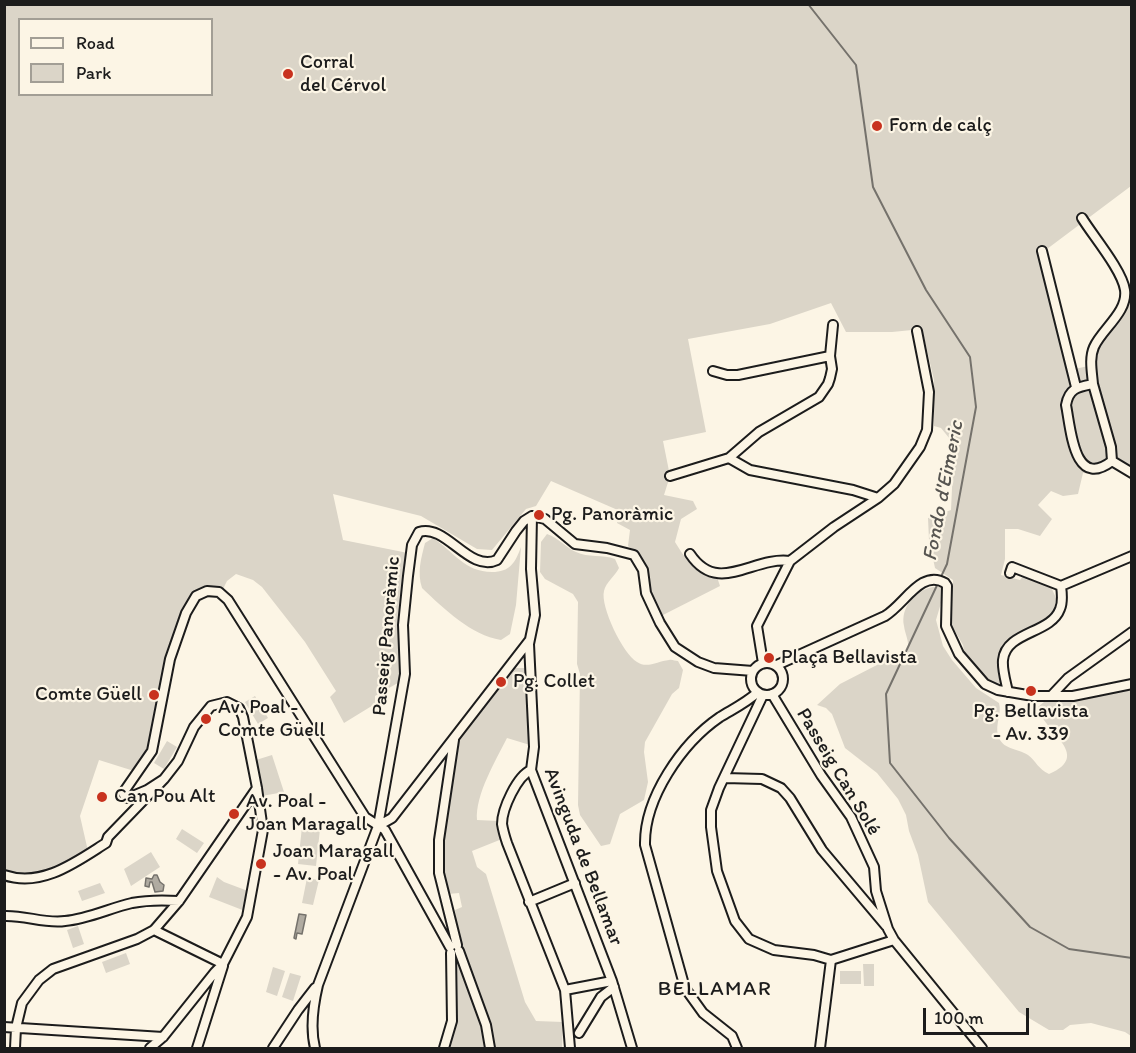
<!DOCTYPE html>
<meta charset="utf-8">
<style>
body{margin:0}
#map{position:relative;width:1136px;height:1053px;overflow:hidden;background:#fcf5e5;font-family:Itim,sans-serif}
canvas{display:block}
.frame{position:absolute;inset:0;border:6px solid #1c1c1c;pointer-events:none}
.legend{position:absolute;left:18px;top:18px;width:195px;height:78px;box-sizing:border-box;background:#fcf5e5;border:2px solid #a29e95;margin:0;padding:8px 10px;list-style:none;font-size:18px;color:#1c1c1c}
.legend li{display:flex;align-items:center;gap:12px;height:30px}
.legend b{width:30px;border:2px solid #a29e95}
.scale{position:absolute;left:923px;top:1008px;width:106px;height:27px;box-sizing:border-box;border:3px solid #1c1c1c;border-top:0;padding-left:8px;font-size:18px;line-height:21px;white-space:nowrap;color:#1c1c1c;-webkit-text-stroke:4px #fcf5e5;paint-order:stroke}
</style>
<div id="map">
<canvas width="1136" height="1053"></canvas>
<div class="frame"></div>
<ul class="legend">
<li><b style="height:8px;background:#fcf5e5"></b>Road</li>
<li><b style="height:16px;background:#dbd5c8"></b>Park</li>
</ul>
<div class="scale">100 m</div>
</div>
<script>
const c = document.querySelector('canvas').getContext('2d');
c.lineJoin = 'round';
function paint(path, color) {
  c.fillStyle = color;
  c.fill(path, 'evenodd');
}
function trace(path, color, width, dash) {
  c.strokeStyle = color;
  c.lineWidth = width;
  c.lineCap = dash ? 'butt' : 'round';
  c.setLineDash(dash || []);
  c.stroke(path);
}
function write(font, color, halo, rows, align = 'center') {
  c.font = font + ' Itim,sans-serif';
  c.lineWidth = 4.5;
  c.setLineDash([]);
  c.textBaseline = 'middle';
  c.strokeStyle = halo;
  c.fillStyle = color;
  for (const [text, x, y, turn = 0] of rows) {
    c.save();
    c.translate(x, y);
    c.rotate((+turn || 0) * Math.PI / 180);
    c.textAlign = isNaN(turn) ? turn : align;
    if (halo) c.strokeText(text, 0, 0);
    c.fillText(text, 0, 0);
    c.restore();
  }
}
paint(new Path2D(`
 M4,5H1131V186L1039,255L1070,370L1093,365L1098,346L1124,307L1131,303V469L1113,466L1099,475L1083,473L1078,494L1063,496L1051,491L1038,505L1052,519L1040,536L1018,529H1005V559L1001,575L1020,580L1023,576L1051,587L1056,598L1053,616C1024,630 987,643 1003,681L1000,686L987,682L965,657L963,645L952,626L953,580L935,568L929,540L928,518L951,510L954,444L941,428L934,426V380L922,329L892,332H846L831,303L770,324L688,339L706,432L663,441L670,476L664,495L693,501L697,509L681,519L675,542C688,563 693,570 717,577L720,586L661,616C657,608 653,601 651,593C646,575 644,559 628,546L630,530L617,523L620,511L551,481L536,506L526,509L492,550L477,549L421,516L333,494L343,540L408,553L403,581V680L375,696V704L344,723L330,697L336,691L305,642L262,587L253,580L236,574L227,581L219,597L204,598L194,607L173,642L151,746L134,771L99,760L80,816L90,860C62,872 36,887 5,881ZM20,20H212V94H20Z
 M547,534C559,538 566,548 576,552C588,558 603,554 615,559L619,568C615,576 606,582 604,591C600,606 623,654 637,662C647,669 658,661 669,660C672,659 675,661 678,661L683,670L679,688L672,694L645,742L644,752L648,782L644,800L620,814L610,844L601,846L580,815L578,805L580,674L577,664L578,602L573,594L545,579L540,572L541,542Z
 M433,538C454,552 465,572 492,572C510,572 515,563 521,547L516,605L510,634L501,640C471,635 444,609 422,588C417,572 421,559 425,543Z
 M933,587H941V603L936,620L943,646L952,660L976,688L999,703C1002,714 995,724 998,735C1002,750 1017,748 1028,755C1036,761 1038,769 1049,774C1094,755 1042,731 1038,707L1044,702L1064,701L1131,690V1036L1125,1032L1091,1023L1070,1025L1063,1030H1049L1019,1012L928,902L918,855L909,831L906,815L898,799L877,773L845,748L832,714L826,708L817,705L840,684L908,649C909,640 905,634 904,626C900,607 916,590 933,587Z
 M513,668H524L527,673L530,745L507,738C496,760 475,795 477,820L498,821L502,839L472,851L477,867L486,874L525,1002L536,1021L563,1022L562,1048H449L456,1022L455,970L458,938L455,910L462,907L459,893L448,894L442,874L444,838L460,739Z
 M255,696L268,718L258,724L245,702Z
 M167,741L177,747L164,769L154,763Z
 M272,755L284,792L262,796L256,760Z
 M302,827L320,829L316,866L298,864Z
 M182,829L204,843L197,853L176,839Z
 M151,852L160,867L131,886L124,869Z
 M217,877L224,882L248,891L245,911L209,897Z
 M307,878L319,880L313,905L302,903Z
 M100,883L105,893L82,901L78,891Z
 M78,926L84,944L73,948L67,930Z
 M126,953L130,964L106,973L102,962Z
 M863,964H874V986H864Z
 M273,967L285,971L277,996L266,992Z
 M840,971H861V984H840Z
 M290,973L301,976L293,1001L282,997Z`), '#dbd5c8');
const water = new Path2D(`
 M154,875H157L160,882L164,885L163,891L155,892L152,882H150L149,887L145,886L146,878L152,879Z
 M299,914L306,915L302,934L297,933L296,939L294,938Z`);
paint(water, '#b0aba1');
trace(water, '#75726c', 1.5);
trace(new Path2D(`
 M808,4L856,65L873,187L926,290L970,357L976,407L947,564L886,694L890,763L949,838L1030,927L1069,949L1132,958`), '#75726c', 2);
const minor = new Path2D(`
 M1082,218C1093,236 1122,270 1125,290C1128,312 1102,329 1094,347C1089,358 1092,372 1093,384
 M1042,251L1076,387
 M833,325L830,356L832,369L830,378L828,384L819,397L759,432L729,458L750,470L853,490L878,498
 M713,371L727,375H738L830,356
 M1093,384L1111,447L1112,461C1074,490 1071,430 1066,405C1069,388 1078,387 1093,384Z
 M1112,461L1132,473
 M670,476L729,458
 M532,516L531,569L535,615L529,644L534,747L531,770L612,981L632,1048
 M690,554C718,596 753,556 790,561
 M1010,573L1012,567L1061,586
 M1061,586L1132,556
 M751 679a16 16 0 1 1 32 0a16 16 0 1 1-32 0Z
 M763,663L757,626L790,561L834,527L878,498L894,484L920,447L927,430L929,392L917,331
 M777,665L885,616C905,604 921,569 945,583L947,586L946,626L959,654L985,684L998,690L1033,696H1073L1132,684
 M1008,692C1006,682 1002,670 1003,660C1006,631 1051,634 1060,609C1063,602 1062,593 1061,586
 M772,694L821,775L851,817L874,867L876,891L888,929L894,940L982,1048
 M763,695L719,788L711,810V827L717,871L735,921L749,939L774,950L814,955L831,960
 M1052,695L1068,678L1132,632
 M454,740L439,840V873L457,945
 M531,770C517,776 502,809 502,824C503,830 505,837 507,843L565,990L570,1048
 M725,778L762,779L781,788L790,798L822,850L886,926
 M164,779L147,790L128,798L125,797L123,793L152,751L170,659L186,613L196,596L207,591L219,592L228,600L365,817L385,830L450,947
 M378,826L392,818L529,641
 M4,875C42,888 76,862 106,843L108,837L164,779L178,761L194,727L211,706L227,702L239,708L243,717L257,788L263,830L247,917L223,964L215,972L163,1037L150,1048
 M529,902L575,883
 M4,916C25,915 45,924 65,921C88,919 110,908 132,903C147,900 164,900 179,901
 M154,930L223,964
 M459,951L486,1025L490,1048
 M831,960L894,940
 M565,990L612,981
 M4,1027L163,1037
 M579,1033L601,997L614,987
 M15,1048L16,1028L22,1003L39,980L53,969L137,939L154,930L179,901L257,788
 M197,1048L223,966
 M273,1048L298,1010L315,988
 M315,1048C310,1028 313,1006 318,985L378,826L405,674L403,625L408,576L412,545L419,532C446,523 469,573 497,560L516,531L524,521L532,516L545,519L575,544L607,548L634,555L643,570L646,593L660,623L675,647L698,662L714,668L753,671
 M444,1048L452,1021L451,953
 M737,1048L732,1036L703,1013L685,988L645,845C644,798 682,743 720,717C733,709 746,703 758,692
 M820,1048L831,960`);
trace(minor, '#1c1c1c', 12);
trace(minor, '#fcf5e5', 8);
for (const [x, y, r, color] of [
 [288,74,6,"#c8321e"],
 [877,126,6,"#c8321e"],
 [539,515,6,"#c8321e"],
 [769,658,6,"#c8321e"],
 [501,682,6,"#c8321e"],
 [1031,691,6,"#c8321e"],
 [154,695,6,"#c8321e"],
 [206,719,6,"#c8321e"],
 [102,797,6,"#c8321e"],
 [234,814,6,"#c8321e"],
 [261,864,6,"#c8321e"]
]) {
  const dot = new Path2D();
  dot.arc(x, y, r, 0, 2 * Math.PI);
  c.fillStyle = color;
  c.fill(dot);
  trace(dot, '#fcf5e5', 2);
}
write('20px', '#1c1c1c', '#fcf5e5', [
 ["Corral",300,63],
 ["del Cérvol",300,86],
 ["Forn de calç",889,126],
 ["Pg. Panoràmic",551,515],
 ["Plaça Bellavista",781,658],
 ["Pg. Collet",513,682],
 ["Comte Güell",142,695,"right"],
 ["Av. Poal -",218,708],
 ["Comte Güell",218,731],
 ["Pg. Bellavista",1031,712,"center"],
 ["- Av. 339",1031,735,"center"],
 ["Can Pou Alt",114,797],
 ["Av. Poal -",246,802],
 ["Joan Maragall",246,825],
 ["Joan Maragall",273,852],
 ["- Av. Poal",273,875]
], 'left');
write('20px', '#1c1c1c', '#fcf5e5', [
 ["Passeig Panoràmic",387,636,-85],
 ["Passeig Can Solé",838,772,59],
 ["Avinguda de Bellamar",583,857,69]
]);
write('italic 21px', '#575551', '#fcf5e5', [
 ["Fondo d'Eimeric",944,491,-79]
]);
c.letterSpacing = '1.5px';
write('21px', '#1c1c1c', '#fcf5e5', [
 ["BELLAMAR",715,990]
]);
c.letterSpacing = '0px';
</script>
